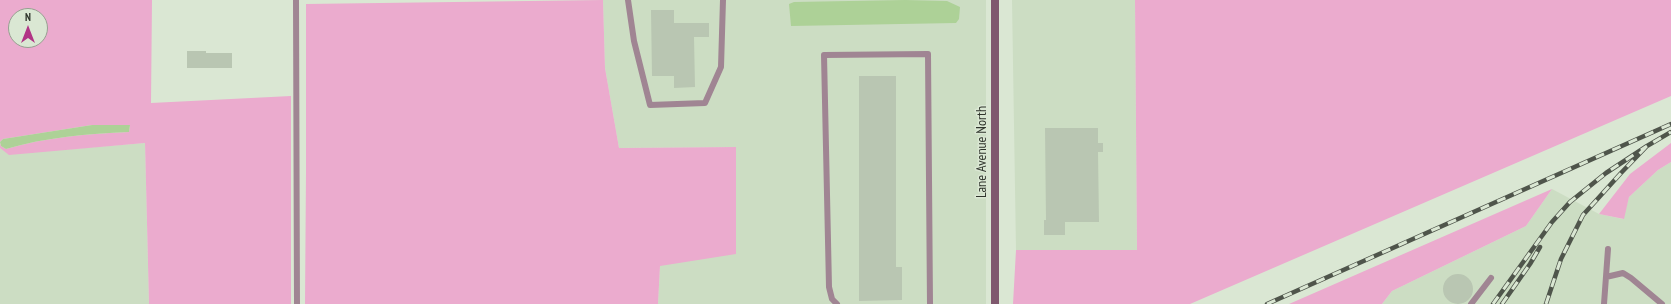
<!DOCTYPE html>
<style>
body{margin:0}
#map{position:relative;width:1671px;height:304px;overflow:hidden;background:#dae7d3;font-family:"PT Sans Narrow",sans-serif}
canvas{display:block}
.north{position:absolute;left:8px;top:8px;width:40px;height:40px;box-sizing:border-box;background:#dae7d3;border:1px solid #969f90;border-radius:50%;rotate:0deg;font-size:11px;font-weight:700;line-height:16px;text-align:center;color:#2f342c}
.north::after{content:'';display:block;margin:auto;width:14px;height:18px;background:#b13485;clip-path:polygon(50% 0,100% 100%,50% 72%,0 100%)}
</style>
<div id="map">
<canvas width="1671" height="304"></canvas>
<div class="north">N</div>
</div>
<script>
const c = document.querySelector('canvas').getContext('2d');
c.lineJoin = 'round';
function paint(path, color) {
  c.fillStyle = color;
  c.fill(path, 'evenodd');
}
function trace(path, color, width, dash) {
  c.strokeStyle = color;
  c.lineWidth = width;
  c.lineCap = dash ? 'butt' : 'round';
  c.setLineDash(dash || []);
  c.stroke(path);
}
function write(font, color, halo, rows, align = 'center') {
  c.font = font + ' "PT Sans Narrow",sans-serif';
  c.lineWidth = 3;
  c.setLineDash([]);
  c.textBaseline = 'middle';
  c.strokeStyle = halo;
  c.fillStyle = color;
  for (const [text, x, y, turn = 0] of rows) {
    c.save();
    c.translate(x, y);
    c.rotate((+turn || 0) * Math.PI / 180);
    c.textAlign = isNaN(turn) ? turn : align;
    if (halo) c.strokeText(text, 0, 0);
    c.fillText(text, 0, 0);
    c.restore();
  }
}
paint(new Path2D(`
 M603,0H986V304H658L660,266L736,147L619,148L605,68Z
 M1012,0H1135L1137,250H1016Z
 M145,143L149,304H0V148L9,154Z
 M1671,162V304H1382L1392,291L1526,226L1552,189L1599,214L1623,219L1629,197L1658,170Z`), '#ccddc3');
paint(new Path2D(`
 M0,0H152L151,103L291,96V304H149L145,143L9,155L0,148V143L1,146L6,149C46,137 88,134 129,132L130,125H92L3,139L0,142ZM16,16H40V40H16Z
 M603,0L605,68L619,148L736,147V254L660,266L658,304H305L306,172V4Z
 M1135,0H1671V96L1190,304H1013L1016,250H1137Z
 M1671,143V162L1658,170L1629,197L1624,219L1599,214L1630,174Z
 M1552,189L1526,226L1392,291L1382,304H1289Z`), '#ebabce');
paint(new Path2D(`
 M905,0L947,1L960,7L959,19L956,23L791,26L789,4L794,2Z
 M92,125H130L129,132C88,134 46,137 6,149L1,146L0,142L3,139Z`), '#add197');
paint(new Path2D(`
 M651,10H674V23H709V37H694L695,87L674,88V76H652Z
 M187,51H206V53H232V68H187Z
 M859,76H896V267H902V300L859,301Z
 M1045,128H1098V143H1103V152H1098L1099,222H1065V235H1044V220H1046Z
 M1443 289a15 15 0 1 1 30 0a15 15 0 1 1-30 0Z`), '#b9c6b2');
trace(new Path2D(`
 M296,0L297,304
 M628,0L634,41L650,105L705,103L721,67L723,0
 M1606,277L1623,273L1631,278L1662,304
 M837,304L832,299L829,287L824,55L928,54L930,304
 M1471,304L1491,278
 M1604,304L1608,249`), '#a08593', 6);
trace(new Path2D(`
 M995,304V0`), '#7f586e', 8);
const rail = new Path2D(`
 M1267,304L1671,124
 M1493,304L1552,222L1570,202L1606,173L1647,146
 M1502,304L1530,264L1540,247
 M1546,304L1561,259L1583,215L1621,173L1647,146L1671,132`);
trace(rail, '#4f554b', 4.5);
trace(rail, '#dae7d3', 3, [9]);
write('14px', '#2f342c', '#dae7d3', [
 ["Lane Avenue North",982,152,-90]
]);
</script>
